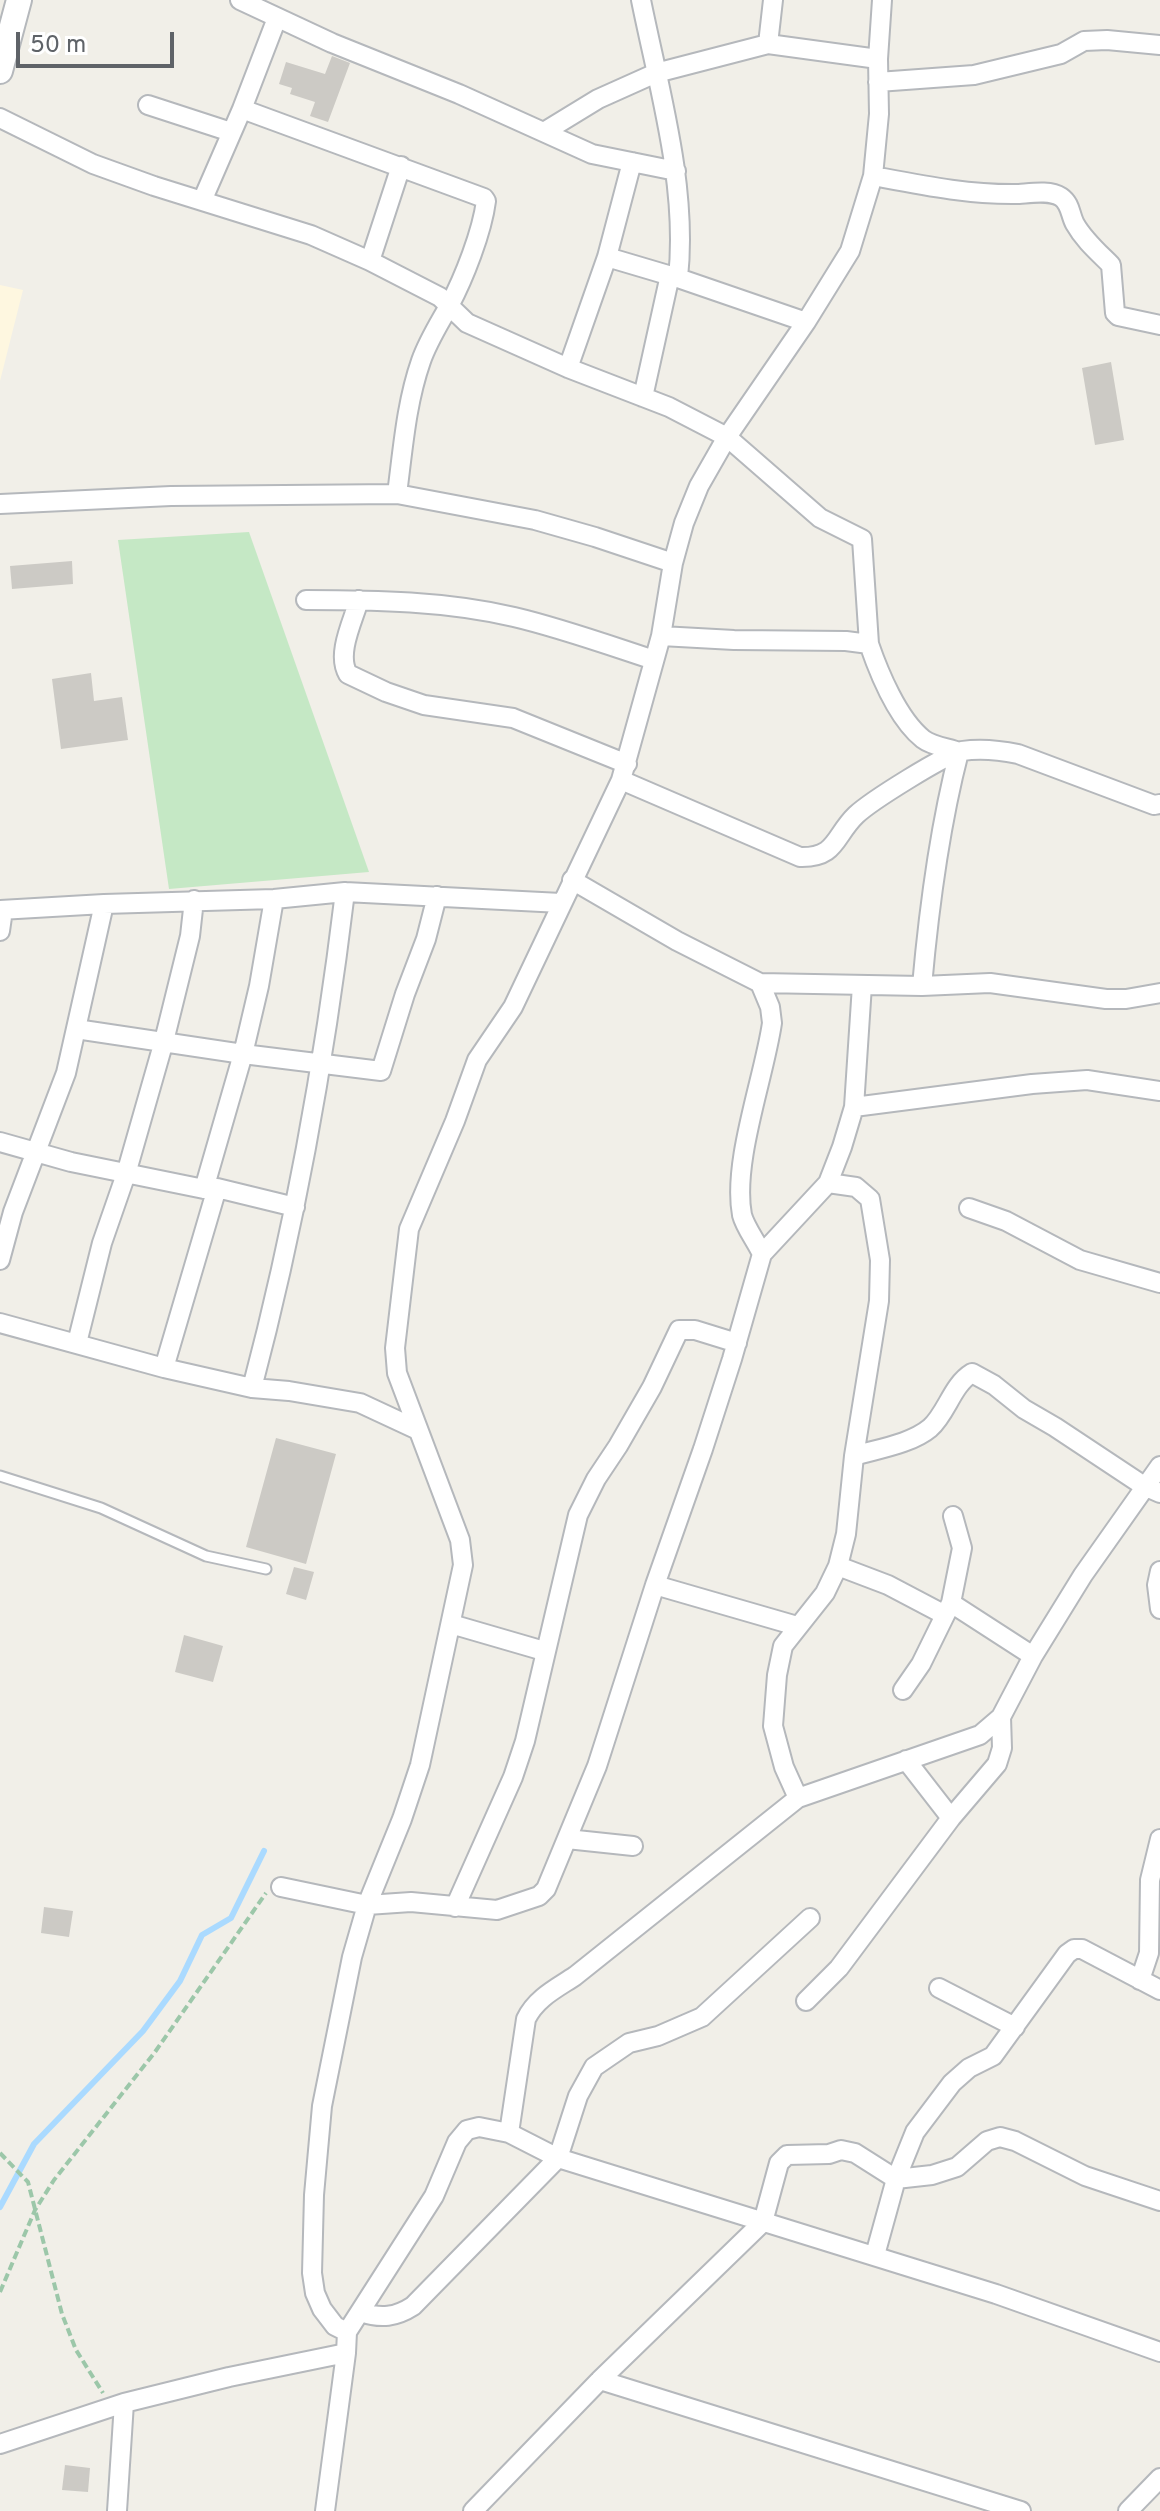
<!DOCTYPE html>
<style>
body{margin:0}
#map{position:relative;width:1160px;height:2511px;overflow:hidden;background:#f1efe8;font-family:Overpass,sans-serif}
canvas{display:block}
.scale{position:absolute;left:16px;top:32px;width:158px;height:36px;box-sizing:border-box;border:4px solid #5f6368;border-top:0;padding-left:10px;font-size:24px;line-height:28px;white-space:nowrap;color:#5f6368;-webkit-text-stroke:6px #fff;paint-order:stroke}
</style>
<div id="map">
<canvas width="1160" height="2511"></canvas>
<div class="scale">50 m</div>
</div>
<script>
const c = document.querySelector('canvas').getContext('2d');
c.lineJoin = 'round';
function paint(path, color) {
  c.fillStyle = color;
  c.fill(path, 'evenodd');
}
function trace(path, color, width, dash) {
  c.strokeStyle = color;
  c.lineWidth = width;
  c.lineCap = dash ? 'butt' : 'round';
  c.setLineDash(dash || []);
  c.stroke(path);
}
paint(new Path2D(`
 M0,285L23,290L0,381Z`), '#fef7e0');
paint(new Path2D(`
 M249,532L369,872L169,889L118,540Z`), '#c5e8c5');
trace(new Path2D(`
 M0,2207L34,2144L143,2031L180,1981L202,1935L231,1918L264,1851`), '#aadaff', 6);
paint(new Path2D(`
 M332,56L350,63L328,122L310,116L315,102L290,94L292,88L279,84L286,62L325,74Z
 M1111,362L1124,440L1095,445L1082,368Z
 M72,561L73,584L12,589L10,566Z
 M91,673L94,701L122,697L128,740L61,749L52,679Z
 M276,1438L336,1454L306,1564L246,1547Z
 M294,1567L314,1572L306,1600L286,1594Z
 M184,1635L223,1646L213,1682L175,1672Z
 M44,1907L73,1911L69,1937L41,1933Z
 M65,2465L90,2468L88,2492L62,2490Z`), '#cccac5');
const service = new Path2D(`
 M0,1476L101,1508L206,1556L266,1569`);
const minor = new Path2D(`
 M240,0L332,43L459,94L592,154L676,171
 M641,0C659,89 688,187 678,278
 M277,18L242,109L484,198L486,201C482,232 464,278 449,306C439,324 428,341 421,361C406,404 403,449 397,494
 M768,44L773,0
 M878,82L974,75L1061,54L1084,41L1107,40L1160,45
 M148,105L231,132
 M0,118L93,164L154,186L311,235L370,261L440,297L467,323L568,368L669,407L727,437L820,518L862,539L869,644
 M544,132L598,99L656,73L768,44L878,59
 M873,176C921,185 969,195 1019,194C1032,193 1050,190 1061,197C1071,204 1070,215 1075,224C1084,240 1098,252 1111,265L1115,313L1118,316L1160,325
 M202,201L242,109
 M607,257L678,278L806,322
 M370,261L401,166
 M568,368L607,257L632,162
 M643,397L670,275
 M0,504L171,496L397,494L535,520L595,537L673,563
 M306,600C375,600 446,601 514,617C561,628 608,645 654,660
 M359,600C353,621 336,654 348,674L386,692L424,705L513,718L627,764
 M661,636L734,640L846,641L869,644C879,673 898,719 923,739C932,746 948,748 959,752C939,829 929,907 922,986
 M621,780L800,857C837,858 834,836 856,815C871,801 944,755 962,751C981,748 999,750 1018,754L1154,805L1160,804
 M572,880L677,941L760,983L922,986L990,983L1106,999H1126L1160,993
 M0,910L104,904L274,899L345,892L561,903
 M0,931L3,910
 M760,983L770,1007L772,1023C764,1078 732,1162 742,1215C745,1227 756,1241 762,1254
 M76,1029L243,1054L381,1071L405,994L426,939L437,896
 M854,1107L1032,1084L1087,1080L1160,1091
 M0,1142L71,1162L204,1189L217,1188L295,1207
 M204,1189L243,1054L259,986L274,899
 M969,1208L1006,1221L1080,1260L1160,1283
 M0,1260L13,1212L66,1073L104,904
 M0,1323L164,1368L252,1388L289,1391L360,1403L418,1430
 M77,1343L102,1243L126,1174L164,1041L190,936L194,900
 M164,1368L217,1188
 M252,1388C295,1226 325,1058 345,892
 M854,1456C877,1449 911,1444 930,1428C947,1413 952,1385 972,1373L994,1385L1024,1409L1055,1427L1144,1486L1160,1493
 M838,1566L888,1585L945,1615
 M1160,1571L1157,1585L1160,1609
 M655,1585L797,1626
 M951,1603L1033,1656
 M451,1624L544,1651
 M903,1690L921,1664L951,1603L962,1548L953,1516
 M798,1798L784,1767L773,1726L777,1675L783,1646L825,1593L838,1566L846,1534L854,1456L879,1301L880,1260L870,1199L856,1187L828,1183
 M951,1818L997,1764L1002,1748L1001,1717
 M567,1839L633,1846
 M281,1887L367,1905L411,1902L497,1910L539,1896L546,1889L597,1766L655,1585L703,1449L732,1359L762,1254L828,1183L842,1147L854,1107L862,985
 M455,1907L513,1777L525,1741L578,1515L596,1479L618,1446L652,1387L679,1330H695L737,1343
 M1140,1980L1149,1953L1150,1880L1160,1839
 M939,1988L1015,2027
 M806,2001L839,1968L951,1818L906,1760
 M509,2133L526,2019C536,1998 557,1988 575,1976L798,1798L980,1735L1001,1717L1033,1656L1083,1575L1160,1466
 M875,2255L896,2179L915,2132L952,2083L969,2068L993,2056L1067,1954L1074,1949H1082L1160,1990
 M361,2312C381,2319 396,2317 413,2306L558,2158L578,2096L594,2067L629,2043L658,2036L702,2017L810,1918
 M347,2332L434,2196L457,2142L467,2130L479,2127L509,2133L558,2158L996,2294L1160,2352
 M346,2353L347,2332L335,2326L322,2309L315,2293L312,2273L314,2195L322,2106L352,1957L367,1905L402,1819L420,1765L463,1565L460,1540L397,1373L395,1348L409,1229L455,1121L477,1060L513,1007L621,780L661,636L673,563L684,523L699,486L727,437L806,322L850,251L873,176L879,114L878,59L882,0
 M600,2380L1021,2511
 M0,2444L124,2403L229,2377L346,2353L325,2511
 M117,2511L124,2403
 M473,2511L600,2380L763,2222L779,2163L787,2155L829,2154L841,2150L855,2153L896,2179L932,2175L957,2167L987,2141L1000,2137L1015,2141L1085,2176L1160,2201
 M1128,2511L1160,2478`);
const tertiary = new Path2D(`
 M0,71L19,0`);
trace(service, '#b5b8bc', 13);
trace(minor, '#b5b8bc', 22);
trace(tertiary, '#b5b8bc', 28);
trace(new Path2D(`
 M0,2153L28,2182L62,2314L76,2350L103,2393
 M0,2292L35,2210L54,2180L155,2052L266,1893`), '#9cc7a9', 4, [8, 4]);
trace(service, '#fff', 9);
trace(minor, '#fff', 18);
trace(tertiary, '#fff', 24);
</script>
